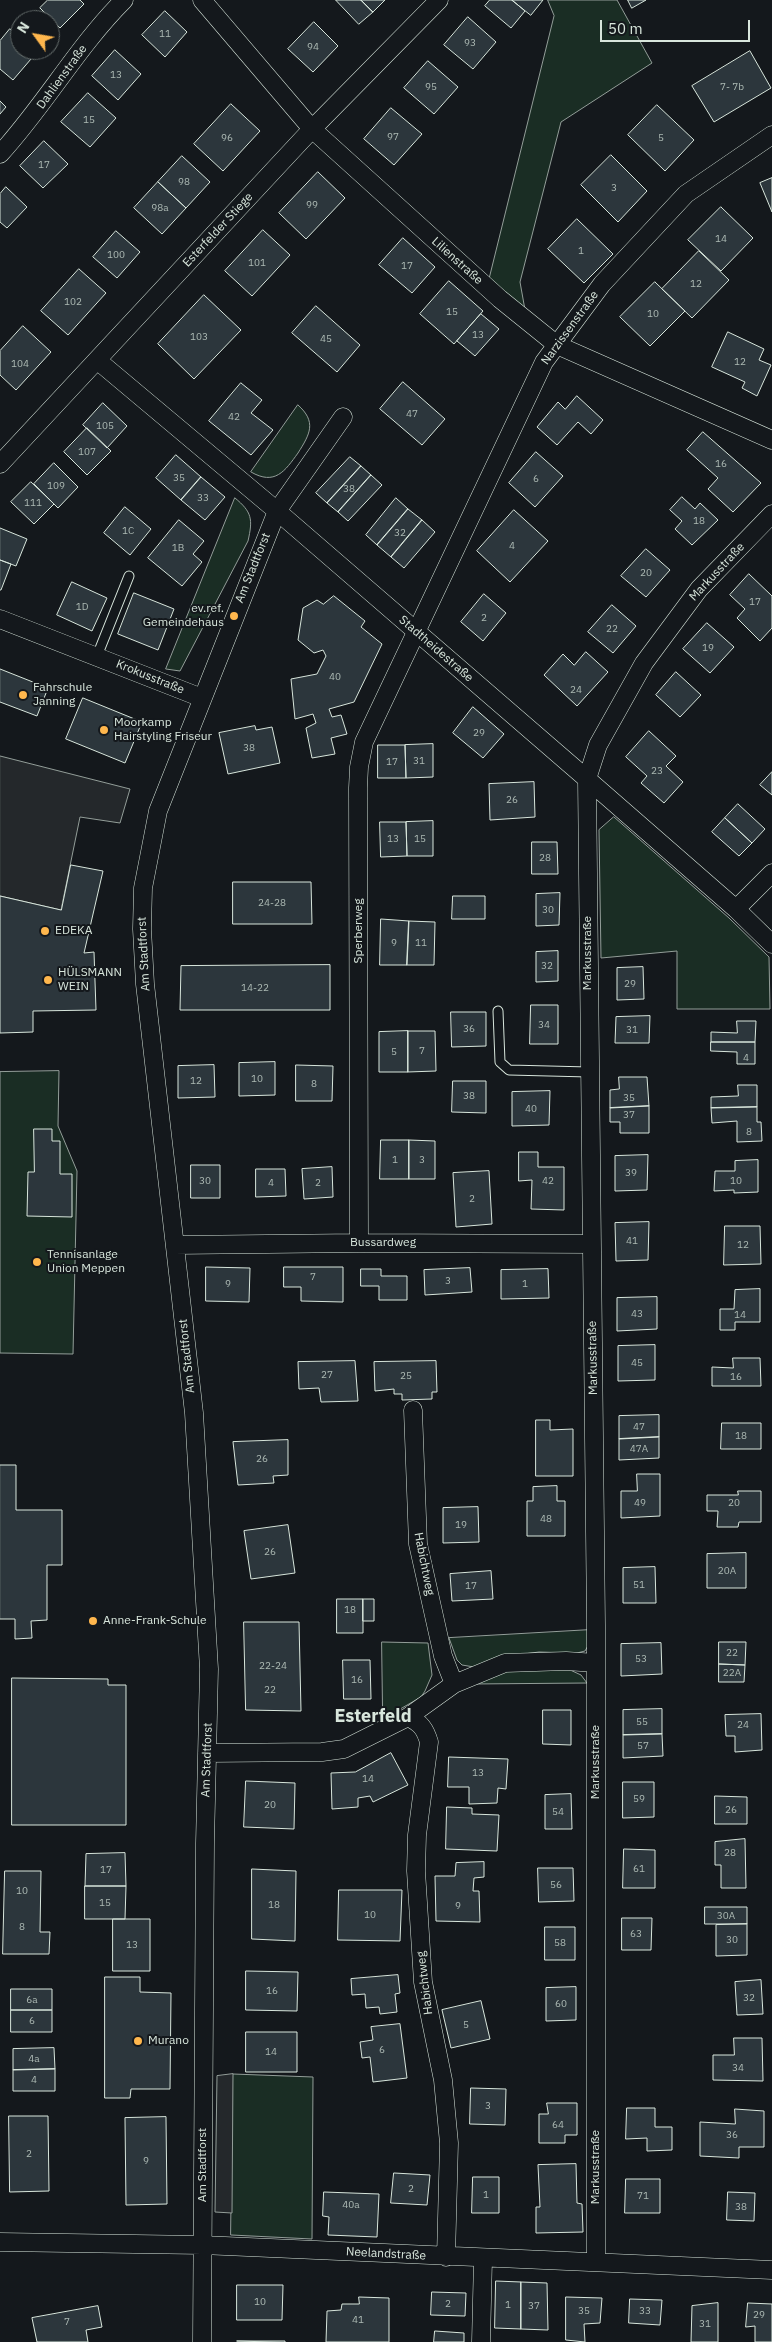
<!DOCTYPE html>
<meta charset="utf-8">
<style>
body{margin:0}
#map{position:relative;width:772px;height:2342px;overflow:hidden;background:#14181c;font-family:"IBM Plex Sans",sans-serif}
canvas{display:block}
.north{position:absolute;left:10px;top:10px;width:50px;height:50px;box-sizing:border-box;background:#14181c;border:1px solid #626a69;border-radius:50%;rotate:302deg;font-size:14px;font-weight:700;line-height:20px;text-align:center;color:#d8e6dc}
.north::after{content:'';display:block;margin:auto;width:18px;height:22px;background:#ffb74d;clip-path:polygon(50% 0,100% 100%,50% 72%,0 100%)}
.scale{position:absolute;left:600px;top:20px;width:150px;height:22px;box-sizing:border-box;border:2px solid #d8e6dc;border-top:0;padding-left:6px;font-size:15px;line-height:18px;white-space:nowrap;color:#d8e6dc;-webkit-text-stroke:4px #14181c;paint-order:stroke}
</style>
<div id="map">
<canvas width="772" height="2342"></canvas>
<div class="north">N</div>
<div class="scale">50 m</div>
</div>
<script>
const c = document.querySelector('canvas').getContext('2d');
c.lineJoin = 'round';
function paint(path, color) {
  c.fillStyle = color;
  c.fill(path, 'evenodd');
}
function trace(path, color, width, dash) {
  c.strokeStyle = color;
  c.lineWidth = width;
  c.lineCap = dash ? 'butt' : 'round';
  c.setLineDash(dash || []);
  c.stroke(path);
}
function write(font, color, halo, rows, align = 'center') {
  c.font = font + ' "IBM Plex Sans",sans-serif';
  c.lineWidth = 4;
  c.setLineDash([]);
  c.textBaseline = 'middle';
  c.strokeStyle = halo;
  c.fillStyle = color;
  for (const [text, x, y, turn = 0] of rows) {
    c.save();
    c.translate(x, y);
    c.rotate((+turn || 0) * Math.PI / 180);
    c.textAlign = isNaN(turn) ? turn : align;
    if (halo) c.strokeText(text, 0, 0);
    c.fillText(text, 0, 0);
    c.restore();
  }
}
const green = new Path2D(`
 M548,0H617L652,63L561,122L520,282L527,321L487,287L554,16Z
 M298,405C317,422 310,434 298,453C285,471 275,486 251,472Z
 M235,498C252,512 253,519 248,541L180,671L166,669Z
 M614,817L729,918L769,957L770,1009H677V951L601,958L599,830Z
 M59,1071L58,1126L77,1171L73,1354L0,1353V1072Z
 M590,1630L589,1644L585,1651L577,1653L539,1652L501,1657L474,1667L462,1665L457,1660L449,1638Z
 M382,1642L428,1643L432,1675L425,1691L421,1697L383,1719Z
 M568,1669L581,1675L587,1683L472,1684L500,1672Z
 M233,2074L313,2077L312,2239L231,2235Z`);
paint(green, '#1a2d24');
trace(green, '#939e99', 1);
const parking = new Path2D(`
 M0,756L130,789L120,823L80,817L61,910L0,896Z
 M233,2074L232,2213L215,2212L217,2076Z`);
paint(parking, '#24282b');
trace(parking, '#939e99', 1);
const building = new Path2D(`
 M48,0H80L84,4L60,28L40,8Z
 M336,0H361L373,12L359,24Z
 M361,0H385L373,12Z
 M490,0H512L525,11L511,28L485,6Z
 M512,0H543L531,15Z
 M628,0H646L632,8Z
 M165,11L187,32L165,57L142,35Z
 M468,17L496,42L473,69L444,45Z
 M314,22L338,46L313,72L288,49Z
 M10,29L20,37V50L37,52L13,80L0,69V41Z
 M115,50L141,74L118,100L92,76Z
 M750,51L771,88L714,122L692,86Z
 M428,61L458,87L434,114L404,88Z
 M88,93L116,118L90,147L61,122Z
 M0,101L6,107L0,114Z
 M231,104L260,131L223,171L194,144Z
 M657,105L694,140L665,171L628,135Z
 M391,108L422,134L394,165L364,139Z
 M44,141L68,164L43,188L20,166Z
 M611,155L647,191L618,222L581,185Z
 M182,156L210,182L186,208L158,182Z
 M318,172L345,198L306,239L279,213Z
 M772,178V212L760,183Z
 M158,182L186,208L162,234L134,208Z
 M6,187L27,207L7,228L0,222V194Z
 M721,207L753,238L721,271L688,240Z
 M577,219L613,254L584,283L548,249Z
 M263,230L290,255L252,296L225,271Z
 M116,231L140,252L117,278L93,257Z
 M403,238L435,267L412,293L379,265Z
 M699,251L729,280L692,318L662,289Z
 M79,269L106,293L68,335L41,311Z
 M449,281L483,311L454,344L420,314Z
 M655,282L685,311L650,346L620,317Z
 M204,295L241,330L194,379L158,344Z
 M316,306L360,345L337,372L292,333Z
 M481,314L499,329L475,356L457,341Z
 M23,326L51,352L16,390L0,375V351Z
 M728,332L764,349L759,360L771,365L757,396L742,388L745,382L712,367Z
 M403,382L445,419L422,445L380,409Z
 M241,383L262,400L251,413L273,430L251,455L209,421Z
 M577,396L603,420L591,434L578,422L557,445L537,427L558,402L565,409Z
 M103,403L127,426L107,448L83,425Z
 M87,428L111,451L87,475L64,452Z
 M703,432L761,483L733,512L708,489L718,478L687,450Z
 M536,452L563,476L535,507L509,483Z
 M176,455L201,477L181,500L156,478Z
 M350,457L361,466L327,503L316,493Z
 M54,463L78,487L58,508L34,484Z
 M361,466L371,475L338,512L327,503Z
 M371,475L382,485L348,521L338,512Z
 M201,477L225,497L205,520L181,500Z
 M31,482L54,504L34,524L11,502Z
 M682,497L695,509L700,503L718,520L692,545L675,529L682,521L670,510Z
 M396,498L408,509L377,545L366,535Z
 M125,507L151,529L130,555L104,533Z
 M408,509L422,520L391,557L377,545Z
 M514,510L548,541L510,582L477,551Z
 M179,520L204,541L193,554L202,562L182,586L148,558Z
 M422,520L435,532L404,568L391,557Z
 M0,528L27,539L16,566L0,560Z
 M646,549L670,570L646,597L621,576Z
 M0,560L11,564L1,590H0Z
 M749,574L772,596V628L760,641L737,618L745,609L730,595Z
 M72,582L107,598L92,631L57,615Z
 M134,593L174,609L158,650L118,634Z
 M484,594L506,613L483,641L461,622Z
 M334,596L365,621L361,627L382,644L354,702L329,709L332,717L341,715L347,734L331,738L335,754L312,758L306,728L316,723L313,714L295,719L291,679L317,674L326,656L323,650L314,653L298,640L303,608L317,600L323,604Z
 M612,605L636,626L613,653L588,632Z
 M707,623L734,647L710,673L683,649Z
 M586,652L608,672L577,706L544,675L563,654L574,665Z
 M0,669L48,688L37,716L0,702Z
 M676,672L701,695L680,717L656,695Z
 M83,698L142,722L125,763L66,739Z
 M473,707L504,734L483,758L453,733Z
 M255,726L256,730L272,727L280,763L228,774L219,733Z
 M649,731L676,756L666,766L683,782L664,803L641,783L647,776L626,757Z
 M433,744V777L406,778L405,745Z
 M378,745H405L406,778H378Z
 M772,772V795L760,785Z
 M534,782L535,817L490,820L489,784Z
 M738,804L765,829L752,843L725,818Z
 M725,818L752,843L739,856L712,832Z
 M433,821V856H407L406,822Z
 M380,822H406L407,856L381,857Z
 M532,842H557L558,874H532Z
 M71,865L103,871L84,953L94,952L96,1010L33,1011V1032L0,1033V896L61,910Z
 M233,882H311L312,924H233Z
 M560,893L559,925L536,926V894Z
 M453,896H485V919H452Z
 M381,919L409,921L407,965H380Z
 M409,921L435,922L434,965H407Z
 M558,951V981L536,982V952Z
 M330,965V1010H180L181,966Z
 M643,967L644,999L617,1000V968Z
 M531,1005H558V1044H530Z
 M451,1012H486V1046L452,1047Z
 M650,1016L649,1043H615L616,1017Z
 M737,1021H756L755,1042H711V1032L737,1033Z
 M408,1031V1072H379V1032Z
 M408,1031H435L436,1071L408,1072Z
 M711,1042H755V1064H737V1052L711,1051Z
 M275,1062V1095L239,1096V1063Z
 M214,1065L215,1097L178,1098V1066Z
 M296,1065L333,1066L332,1101H296Z
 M619,1077H647L649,1106L610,1108V1090L619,1089Z
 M453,1081H486V1113L452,1112Z
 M738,1085H757V1107L711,1108V1097L738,1096Z
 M550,1091L549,1125L512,1126V1092Z
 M649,1106V1133H620V1122H610V1108Z
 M757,1107V1122H761L762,1141L737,1142V1121L712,1123L711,1108Z
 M34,1129H52V1141H60V1174H72V1217L27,1216L28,1172H34Z
 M381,1140H409V1179H380Z
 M409,1140L435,1141V1179H409Z
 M519,1152H538V1167H564V1210L531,1209L532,1180L519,1181Z
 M648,1155L647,1190L615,1191V1156Z
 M758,1160V1192L734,1193V1190L714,1191L715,1171H735V1161Z
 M191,1165H220V1198H191Z
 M332,1167L333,1197L304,1199L302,1169Z
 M256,1169H285L286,1196L256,1197Z
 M489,1171L492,1224L456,1227L453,1173Z
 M649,1222L648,1260L616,1261L615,1223Z
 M725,1226H760L761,1264L724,1265Z
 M206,1267L250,1268L249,1302L206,1301Z
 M284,1267H343V1302L301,1301V1287H284Z
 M470,1268L472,1292L425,1295L424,1270Z
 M361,1269H381V1276H407V1300H379V1286H361Z
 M548,1269L549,1298L501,1299V1270Z
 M760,1289V1322H735V1330H720V1309H734L735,1290Z
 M657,1297V1329L617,1331V1298Z
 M655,1345V1380L618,1381V1346Z
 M733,1358H760L761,1386H712V1367L733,1368Z
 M355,1361L358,1401L321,1402L319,1388L299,1389L298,1362Z
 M436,1361L437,1392H432V1399L402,1400V1394H394V1389L375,1391L374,1362Z
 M659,1415V1437L619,1439V1416Z
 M536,1420H550V1430L573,1429V1476H536Z
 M722,1423H761V1449H721Z
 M659,1437V1458L619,1460V1439Z
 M288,1440V1475L273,1476L274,1483L238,1485L233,1442Z
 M0,1465H16V1510H62V1565H47V1620L31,1621L32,1638L15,1639V1619H0Z
 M637,1474H660V1516L621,1518V1491H637Z
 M557,1486V1501H565V1536H527V1501H533V1487Z
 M738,1491H761V1522H739L738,1527H717L718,1511H707V1495H738Z
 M478,1507L479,1542L443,1543V1508Z
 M288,1525L295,1573L251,1579L244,1531Z
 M746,1553V1588H707V1554Z
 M655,1567L656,1603H623V1568Z
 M491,1571L493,1599L452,1601L450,1574Z
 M337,1599H363V1633H337Z
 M363,1599H374V1621H363Z
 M244,1622H299L301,1711L246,1710Z
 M719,1642H746L745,1665L719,1664Z
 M661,1643L662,1674L621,1676V1644Z
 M343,1660H370L371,1699H344Z
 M719,1664L745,1665L744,1682H719Z
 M12,1678L108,1679V1685H126V1825H12Z
 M662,1709V1734L623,1735V1710Z
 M543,1710H571V1745L543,1744Z
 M761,1714L762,1750L735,1752V1736H726L725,1715Z
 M662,1734L663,1756L623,1758V1735Z
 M391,1753L408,1785L373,1802L370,1796L358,1798V1807L332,1809L331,1773L355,1772Z
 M449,1757L508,1759L506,1789L498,1788L497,1803L469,1804V1787H448Z
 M246,1781L295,1783L294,1829L244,1827Z
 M623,1782H654V1817L623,1818Z
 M571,1794L572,1829H545V1795Z
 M715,1796L747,1797V1824H715Z
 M447,1807L472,1808V1814L499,1815L497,1851L446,1849Z
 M745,1839L746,1888H721V1865H715V1842Z
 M624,1849L655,1850V1888H623Z
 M125,1853L126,1886H85L86,1854Z
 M484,1862V1877L474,1878L473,1891H479L480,1922L436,1921L435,1876H455L456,1863Z
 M538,1868H573L574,1901L539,1902Z
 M252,1869L296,1871L295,1941L252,1939Z
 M5,1871H41L40,1932H50L49,1954H3Z
 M85,1886H126L125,1919H85Z
 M339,1890H402L400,1941L338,1940Z
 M705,1907H747V1924H705Z
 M622,1918H652L651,1950H622Z
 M113,1919H150V1971H113Z
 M747,1924V1955L716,1956V1925Z
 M545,1927H575V1960H545Z
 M246,1971L298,1972L297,2011L246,2010Z
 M398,1975L400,1993L395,1994L397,2012L380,2014L379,2007L366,2008L365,1994L352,1995L351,1979Z
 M105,1977H140V1992L171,1993L170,2089H131L130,2098H105Z
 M761,1980L763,2014L737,2015L735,1982Z
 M576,1987V2020L546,2021V1988Z
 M11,1989H52V2010H11Z
 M481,2001L490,2039L451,2048L442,2010Z
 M11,2010H52V2032H11Z
 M400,2024L407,2078L373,2082L370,2057L362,2058L360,2042L373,2040L371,2027Z
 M246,2032H297V2072H246Z
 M734,2038H762L763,2081L713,2080V2055H734Z
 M54,2048L55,2069L13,2070V2049Z
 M55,2069V2091H13V2070Z
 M471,2088L506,2089L505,2125L470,2124Z
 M547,2103H577V2135H565V2143H539V2114H548Z
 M627,2108H655V2127H672V2150L647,2151V2138L626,2139Z
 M735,2109L764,2111V2147H739V2158L700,2156V2122L735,2124Z
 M9,2116H48L49,2191L10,2192Z
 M166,2117L167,2204L126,2205L125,2118Z
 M576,2164L577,2203L582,2204L583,2232L536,2233V2207H540L538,2165Z
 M394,2173L430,2175L427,2205L391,2203Z
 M473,2177H499V2213H472Z
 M626,2179H660V2213H625Z
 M324,2192L379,2194L377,2237L328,2235L329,2217L323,2216Z
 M728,2192L755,2193L754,2221L727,2220Z
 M496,2281L521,2282V2329L495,2328Z
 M521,2282L547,2283L548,2330L521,2329Z
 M237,2285H283L282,2320H237Z
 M432,2292L466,2293L465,2316L431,2315Z
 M359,2297L389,2298V2342H326L327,2311L341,2310L342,2304H359Z
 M566,2297L602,2298L600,2323L584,2324L585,2342L566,2340Z
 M630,2299L662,2300L660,2325L629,2323Z
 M718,2303V2342H691L692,2306Z
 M748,2303L772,2304V2342H755V2326L746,2327Z
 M98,2306L102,2327L86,2330L88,2342H37L32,2318Z
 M435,2331L464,2333V2342H434Z
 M237,2341H285V2342Z`);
paint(building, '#2c363c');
trace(building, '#d8e6dc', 1);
const service = new Path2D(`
 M97,656L129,576
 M498,1011L500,1062L509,1070L589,1072`);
const minor = new Path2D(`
 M202,0L312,129L500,299L557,345L772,440
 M0,154C45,105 77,47 124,0
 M97,360L277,511L587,779L736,909L772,944
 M0,464L312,129L439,0
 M0,619L202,698
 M736,909L772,873
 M359,1243L358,788L359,767L364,742L544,362L602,284L686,194L772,135
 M175,1245L359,1243L592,1244
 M413,1410L418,1544L443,1656L454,1684
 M408,1717C421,1723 425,1729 429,1742L417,1835L416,1871L423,1982L443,2080L449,2143L446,2257
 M207,1753L322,1752L344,1749L408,1717L454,1684L505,1663L566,1661L596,1663
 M0,2242L202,2245L772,2270
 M596,2262V1625L587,779L598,745L644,663L699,589L772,514
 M202,2342L205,1843L209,1669L194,1413L145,984L142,929L143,888L158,811L277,511L343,417
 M481,2342L483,2259`);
trace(service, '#d8e6dc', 11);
trace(minor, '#d8e6dc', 19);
trace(service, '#14181c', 9);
trace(minor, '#14181c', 18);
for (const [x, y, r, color] of [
 [234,616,5,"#ffb74d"],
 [23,695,5,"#ffb74d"],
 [104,730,5,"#ffb74d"],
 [45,931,5,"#ffb74d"],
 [48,980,5,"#ffb74d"],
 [37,1262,5,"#ffb74d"],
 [93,1621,5,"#ffb74d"],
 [138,2041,5,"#ffb74d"]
]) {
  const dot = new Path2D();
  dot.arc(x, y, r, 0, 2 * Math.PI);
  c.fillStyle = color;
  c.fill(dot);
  trace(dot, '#14181c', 2);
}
write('10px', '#adbab4', null, [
 ["11",165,34],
 ["93",470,43],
 ["94",313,47],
 ["13",116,75],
 ["95",431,87],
 ["7- 7b",732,87],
 ["15",89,120],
 ["97",393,137],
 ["96",227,138],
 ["5",661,138],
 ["17",44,165],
 ["98",184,182],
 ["3",614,188],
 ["99",312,205],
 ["98a",160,208],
 ["14",721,239],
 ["1",581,251],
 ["100",116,255],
 ["101",257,263],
 ["17",407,266],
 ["12",696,284],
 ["102",73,302],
 ["15",452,312],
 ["10",653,314],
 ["13",478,335],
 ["103",199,337],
 ["45",326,339],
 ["12",740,362],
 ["104",20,364],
 ["47",412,414],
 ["42",234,417],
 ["105",105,426],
 ["107",87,452],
 ["16",721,464],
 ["35",179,478],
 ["6",536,479],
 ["109",56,486],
 ["38",349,489],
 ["33",203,498],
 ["111",33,503],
 ["18",699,521],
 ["1C",128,531],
 ["32",400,533],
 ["4",512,546],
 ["1B",178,548],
 ["20",646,573],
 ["17",755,602],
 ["1D",82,607],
 ["2",484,618],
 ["22",612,629],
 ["19",708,648],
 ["40",335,677],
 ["24",576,690],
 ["29",479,733],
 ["38",249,748],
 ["31",419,761],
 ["17",392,762],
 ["23",657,771],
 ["26",512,800],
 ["13",393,839],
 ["15",420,839],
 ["28",545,858],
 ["24-28",272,903],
 ["30",548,910],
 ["9",394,943],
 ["11",421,943],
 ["32",547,966],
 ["29",630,984],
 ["14-22",255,988],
 ["34",544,1025],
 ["36",469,1029],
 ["31",632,1030],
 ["7",422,1051],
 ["5",394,1052],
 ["4",746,1058],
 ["10",257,1079],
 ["12",196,1081],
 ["8",314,1084],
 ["38",469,1096],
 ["35",629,1098],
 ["40",531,1109],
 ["37",629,1115],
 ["8",749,1132],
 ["1",395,1160],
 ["3",422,1160],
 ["39",631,1173],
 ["30",205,1181],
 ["42",548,1181],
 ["10",736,1181],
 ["4",271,1183],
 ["2",318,1183],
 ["2",472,1199],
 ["41",632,1241],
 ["12",743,1245],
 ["7",313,1277],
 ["3",448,1281],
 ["9",228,1284],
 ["1",525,1284],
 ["43",637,1314],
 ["14",740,1315],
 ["45",637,1363],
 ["27",327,1375],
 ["25",406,1376],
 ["16",736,1377],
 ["47",639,1427],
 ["18",741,1436],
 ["47A",639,1449],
 ["26",262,1459],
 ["49",640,1503],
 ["20",734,1503],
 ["48",546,1519],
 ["19",461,1525],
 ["26",270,1552],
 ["20A",727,1571],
 ["51",639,1585],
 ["17",471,1586],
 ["18",350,1610],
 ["22",732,1653],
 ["53",641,1659],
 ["22-24",273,1666],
 ["22A",732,1673],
 ["16",357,1680],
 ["22",270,1690],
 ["55",642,1722],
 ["24",743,1725],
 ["57",643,1746],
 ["13",478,1773],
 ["14",368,1779],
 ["59",639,1799],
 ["20",270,1805],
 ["26",731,1810],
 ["54",558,1812],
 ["28",730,1853],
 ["61",639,1869],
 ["17",106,1870],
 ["56",556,1885],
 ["10",22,1891],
 ["15",105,1903],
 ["18",274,1905],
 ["9",458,1906],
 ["10",370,1915],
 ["30A",726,1916],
 ["8",22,1927],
 ["63",636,1934],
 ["30",732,1940],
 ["58",560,1943],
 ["13",132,1945],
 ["16",272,1991],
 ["32",749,1998],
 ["6a",32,2000],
 ["60",561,2004],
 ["6",32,2021],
 ["5",466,2025],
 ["6",382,2050],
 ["14",271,2052],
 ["4a",34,2059],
 ["34",738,2068],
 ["4",34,2080],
 ["3",488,2106],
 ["64",558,2125],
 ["36",732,2135],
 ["2",29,2154],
 ["9",146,2161],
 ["2",411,2189],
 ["1",486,2195],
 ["71",643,2196],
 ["40a",351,2205],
 ["38",741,2207],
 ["10",260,2302],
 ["2",448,2304],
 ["1",508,2305],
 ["37",534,2306],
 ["35",584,2311],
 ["33",645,2311],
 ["29",759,2315],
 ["41",358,2320],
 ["7",67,2322],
 ["31",705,2324]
]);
write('12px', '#d8e6dc', '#14181c', [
 ["Dahlienstraße",62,77,-54],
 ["Esterfelder Stiege",218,230,-47],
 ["Lilienstraße",457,261,42],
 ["Narzissenstraße",570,328,-54],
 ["Am Stadtforst",253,568,-68],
 ["Markusstraße",717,572,-47],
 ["Stadtheidestraße",436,649,41],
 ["Krokusstraße",150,677,22],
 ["Sperberweg",359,931,-90],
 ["Markusstraße",588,953,-90],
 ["Am Stadtforst",144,954,-93],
 ["Bussardweg",383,1243],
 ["Am Stadtforst",187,1356,-96],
 ["Markusstraße",593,1358,-91],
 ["Habichtweg",424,1564,79],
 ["Am Stadtforst",207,1760,-88],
 ["Markusstraße",596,1762,-90],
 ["Habichtweg",425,1983,-97],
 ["Am Stadtforst",203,2165,-90],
 ["Markusstraße",596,2167,-90],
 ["Neelandstraße",386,2254,3]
]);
write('12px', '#d8e6dc', '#14181c', [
 ["ev.ref.",224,609,"right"],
 ["Gemeindehaus",224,623,"right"],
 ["Fahrschule",33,688],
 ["Janning",33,702],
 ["Moorkamp",114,723],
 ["Hairstyling Friseur",114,737],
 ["EDEKA",55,931],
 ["HÜLSMANN",58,973],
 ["WEIN",58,987],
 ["Tennisanlage",47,1255],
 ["Union Meppen",47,1269],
 ["Anne-Frank-Schule",103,1621],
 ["Murano",148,2041]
], 'left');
write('bold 18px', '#d8e6dc', '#14181c', [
 ["Esterfeld",373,1717]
]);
</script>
